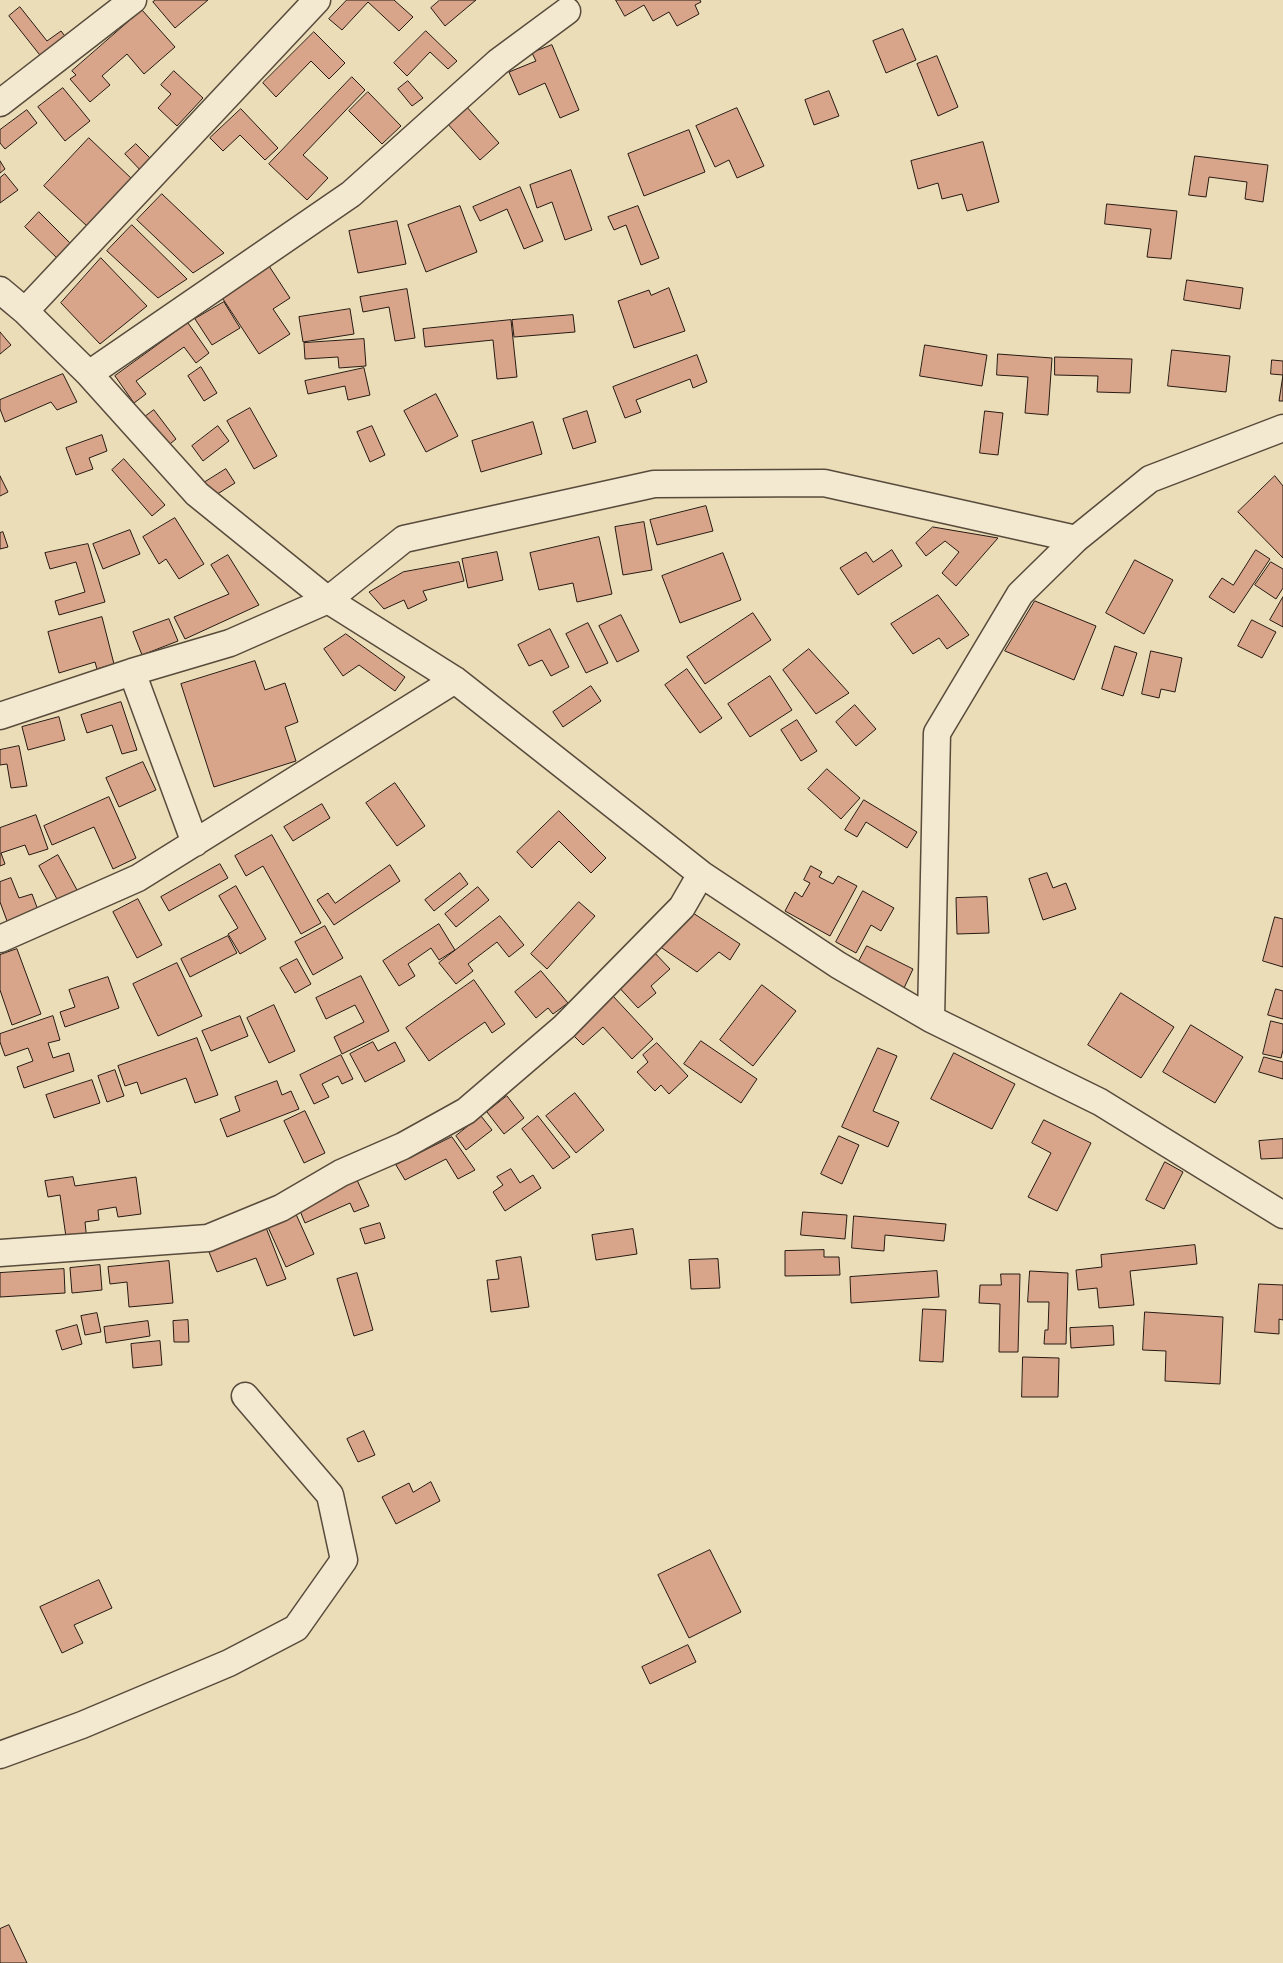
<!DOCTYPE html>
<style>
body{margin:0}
canvas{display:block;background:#ebddb7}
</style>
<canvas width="1283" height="1963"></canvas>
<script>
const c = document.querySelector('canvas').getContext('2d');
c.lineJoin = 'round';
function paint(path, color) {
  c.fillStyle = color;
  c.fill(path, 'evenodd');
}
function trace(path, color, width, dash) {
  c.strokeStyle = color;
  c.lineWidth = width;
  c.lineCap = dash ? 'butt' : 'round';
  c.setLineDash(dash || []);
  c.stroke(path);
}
const building = new Path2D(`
 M156,0H208L175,28L153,2Z
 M347,0H394L413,17L399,31L368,2L342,30L329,19Z
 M440,0H476L445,26L431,8Z
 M616,0H700L701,2L695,5L699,14L677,26L669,12L653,21L644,5L625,16Z
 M20,7L47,41L61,31L68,40L43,59L9,16Z
 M142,10L175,47L144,74L127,54L102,76L110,85L90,102L70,79L76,75L72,71Z
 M903,29L916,60L886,73L873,41Z
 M426,31L457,61L448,69L430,52L407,76L394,63Z
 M314,32L345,63L329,79L311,61L276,97L263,83Z
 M552,45L579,110L560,118L545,83L519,95L509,72L536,61L532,53Z
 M937,56L958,107L938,116L917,64Z
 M174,71L203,98L177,126L158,108L171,94L161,85Z
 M352,77L365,90L303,155L328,178L307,200L269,164Z
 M408,81L423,98L412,106L398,89Z
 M63,88L90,121L65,141L38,107Z
 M829,91L839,116L814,125L805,100Z
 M368,92L401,126L382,144L349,111Z
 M465,105L499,143L480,160L446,122Z
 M737,108L764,166L737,178L729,160L715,167L696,126Z
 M241,109L278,148L265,160L240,135L223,151L210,138Z
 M27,110L37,123L5,149L0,143V130Z
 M689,130L705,172L644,196L628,154Z
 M89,138L133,180L88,227L44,186Z
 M983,142L999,202L967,211L962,194L942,199L938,183L918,189L911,161Z
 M136,144L155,163L144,174L125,154Z
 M1195,156L1268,165L1263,202L1245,199L1247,182L1209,177L1206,197L1189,195Z
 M0,161L5,169L0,173Z
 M571,170L592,230L565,240L552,202L537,208L530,185Z
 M5,174L18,190L0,203V178Z
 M520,187L543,241L524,249L507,209L480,221L473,207Z
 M162,194L224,253L193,273L137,220Z
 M1107,204L1177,211L1171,259L1147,257L1151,229L1105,224Z
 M460,206L477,252L426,272L408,225Z
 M638,206L659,258L641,265L626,225L614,230L608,217Z
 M39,212L72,245L58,259L25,227Z
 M397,221L406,264L358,273L349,231Z
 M132,225L187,279L158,298L107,251Z
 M101,258L147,306L100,344L61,303Z
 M269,266L290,298L273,309L290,334L259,354L221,296Z
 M1187,280L1243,288L1240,309L1184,300Z
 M669,288L685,331L634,348L618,301L649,290L651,295Z
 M407,289L415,338L395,341L389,307L363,312L360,297Z
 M224,302L240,328L212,345L195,319Z
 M350,309L354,334L303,342L299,317Z
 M573,315L575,332L514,337L512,320Z
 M511,320L517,377L497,379L493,340L425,347L423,329Z
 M188,323L209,353L196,363L184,347L136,381L146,394L134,403L115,376Z
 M0,332L11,345L0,354Z
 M364,339L366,366L339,368L338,357L305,359L304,343Z
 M925,345L987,355L982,386L920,376Z
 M1172,350L1230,356L1226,392L1168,386Z
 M998,354L1052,358L1048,415L1025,413L1028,377L997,375Z
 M697,355L707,382L693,388L690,379L636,400L641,412L625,418L613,387Z
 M1055,357L1132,359L1130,393L1097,392L1098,376L1055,375Z
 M1272,360L1283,361V401H1279L1283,375L1271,374Z
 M201,367L217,393L204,401L188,376Z
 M364,368L370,395L348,400L345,386L308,394L305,381Z
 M63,374L77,402L57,410L51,402L5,422L0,409V400Z
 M436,394L458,436L426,452L404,411Z
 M250,408L277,456L254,469L227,421Z
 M154,410L176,439L165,448L142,419Z
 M587,411L596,442L573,449L563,419Z
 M985,411L1003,413L998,455L980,453Z
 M533,422L542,454L481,472L472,441Z
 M218,426L229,441L203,461L192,446Z
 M372,426L385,455L370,462L357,432Z
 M102,435L107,451L89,458L93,469L76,475L66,448Z
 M124,459L165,505L152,516L112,470Z
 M226,469L235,483L211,498L202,484Z
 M0,476L8,492L0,496Z
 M1275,476L1283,486V558L1238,512Z
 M706,506L713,531L657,545L650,520Z
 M175,518L204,564L179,579L166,559L159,564L143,537Z
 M644,522L652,570L623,575L615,527Z
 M933,527L998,538L956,586L942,573L959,552L945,541L926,556L916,543Z
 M130,530L140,554L103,569L93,544Z
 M3,532L8,547L0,549V533Z
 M599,537L612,594L577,602L573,583L539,590L530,553Z
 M88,544L105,602L59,615L55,601L85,592L76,562L50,569L45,553Z
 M892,550L902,566L858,595L840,568L866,552L873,562Z
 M1256,550L1270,559L1234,613L1209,597L1222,578L1233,585Z
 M497,552L503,580L468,588L462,559Z
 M723,553L741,600L680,623L662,576Z
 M228,555L259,605L185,639L174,617L229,594L211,565Z
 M1135,560L1173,580L1144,634L1106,613Z
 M459,562L464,581L423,591L427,600L408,609L404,600L384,609L369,592L403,572Z
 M1271,562L1283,569V588L1276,599L1255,585Z
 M938,595L969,635L947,649L939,638L913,654L891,624Z
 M1283,597V627L1270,620Z
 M1035,601L1096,626L1074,680L1005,651Z
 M753,613L771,640L705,684L687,657Z
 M621,615L639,651L617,662L599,626Z
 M102,617L114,664L97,669L95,662L59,673L48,632Z
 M169,619L178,641L142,655L133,632Z
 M1252,620L1276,632L1262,658L1238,646Z
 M588,623L608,663L586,673L566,634Z
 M550,629L569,667L551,676L542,660L529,666L518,645Z
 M346,634L405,677L395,691L359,665L343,676L324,649Z
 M1115,646L1137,653L1123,696L1102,689Z
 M809,649L849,693L816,714L783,670Z
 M1151,651L1182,658L1175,692L1161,689L1159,698L1142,694Z
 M255,661L265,690L285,683L298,722L285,727L296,761L214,787L181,684Z
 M687,669L722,718L700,733L665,685Z
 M770,676L792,710L750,737L728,704Z
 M591,686L601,701L563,727L553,712Z
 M121,702L137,750L122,754L112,725L87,733L81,715Z
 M855,705L876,729L856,746L836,722Z
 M59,717L65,740L28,750L22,727Z
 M797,720L817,751L801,761L781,730Z
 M19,746L27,786L11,788L7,764L0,765V750Z
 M143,762L156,790L119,807L106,778Z
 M827,769L860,798L841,819L808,789Z
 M395,783L425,826L397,846L366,803Z
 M109,797L136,858L113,869L94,827L52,845L44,826Z
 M864,800L917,832L907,848L866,822L857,837L845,830Z
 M322,804L330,818L293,841L284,827Z
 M559,811L606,858L591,873L559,841L532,868L517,852Z
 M36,815L48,849L29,855L25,845L1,853L5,864L0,866V828Z
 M272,835L321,923L301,934L263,866L246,876L235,856Z
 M58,855L77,890L58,901L39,866Z
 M220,864L228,878L169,911L161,897Z
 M390,865L400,881L334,925L317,900L328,893L335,903Z
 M811,866L822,872L819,877L833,884L838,876L857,886L830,936L785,911L795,892L802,897L810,883L804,880Z
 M460,873L468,884L434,911L425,900Z
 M1047,873L1053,888L1066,883L1076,909L1043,920L1029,879Z
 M11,878L19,898L32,894L38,910L7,921L0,902V882Z
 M236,886L266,939L240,954L228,934L238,928L219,896Z
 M478,887L489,900L456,927L445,914Z
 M863,891L894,908L881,931L871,925L856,953L836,942Z
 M987,897L989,933L957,934L956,898Z
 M138,899L162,945L137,958L113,912Z
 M579,902L595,916L547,969L531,954Z
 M693,913L740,944L730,960L719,952L697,972L659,946Z
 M500,916L524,945L509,957L497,942L468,964L473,971L456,984L439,963Z
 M1275,917L1283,919V967L1263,961Z
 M439,924L455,950L439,960L431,948L408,964L415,976L399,986L383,961Z
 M325,926L343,958L313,975L295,942Z
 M228,936L237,953L190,977L181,959Z
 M867,946L913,969L904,988L857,965Z
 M17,949L41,1014L12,1025L0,990V955Z
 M652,950L670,969L651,986L656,993L638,1008L615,983Z
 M297,959L311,984L295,993L280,968Z
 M177,963L202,1016L158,1036L133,984Z
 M541,971L568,1003L553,1014L548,1008L536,1018L515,992Z
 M361,976L389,1031L342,1054L334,1037L364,1022L355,1005L326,1019L316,998Z
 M108,977L119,1008L65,1027L60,1012L75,1007L69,990Z
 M474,980L505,1024L492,1033L485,1022L429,1061L406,1028Z
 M762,985L796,1011L753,1066L720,1040Z
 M1276,989L1283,991V1019L1268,1015Z
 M1121,993L1174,1027L1141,1078L1088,1045Z
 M612,995L653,1039L632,1059L603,1027L583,1045L571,1033Z
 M274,1005L295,1051L269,1063L247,1018Z
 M53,1016L60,1040L48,1043L53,1058L69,1053L74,1071L24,1088L17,1067L33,1061L28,1048L5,1056L0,1042V1034Z
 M240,1016L248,1036L211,1051L202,1031Z
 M1271,1021L1283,1024V1050L1281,1058L1263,1054Z
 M1191,1025L1243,1057L1215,1103L1163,1072Z
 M197,1038L218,1095L195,1103L186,1078L141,1094L137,1082L125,1086L118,1066Z
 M701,1041L757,1079L741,1103L684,1064Z
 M373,1042L378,1051L395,1042L405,1061L365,1082L350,1054Z
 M657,1043L688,1076L669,1094L661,1085L655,1091L637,1072L648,1062L643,1055Z
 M878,1048L897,1056L873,1111L899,1122L888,1147L842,1127Z
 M954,1053L1015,1084L992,1129L931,1099Z
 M341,1055L353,1079L342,1084L338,1076L322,1084L329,1097L314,1104L300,1075Z
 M1264,1057L1283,1062V1079L1259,1072Z
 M115,1070L124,1096L107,1102L98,1076Z
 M92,1080L100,1103L54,1118L46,1095Z
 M277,1081L282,1095L291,1091L299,1109L227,1137L220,1119L240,1111L235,1097Z
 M575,1093L604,1130L576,1153L546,1116Z
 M507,1096L524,1118L504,1134L487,1112Z
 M305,1111L325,1153L304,1163L284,1121Z
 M481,1116L492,1130L466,1150L456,1136Z
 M538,1116L570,1157L553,1169L522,1129Z
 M1044,1120L1091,1143L1057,1211L1028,1197L1051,1153L1032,1143Z
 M839,1136L859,1145L842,1184L821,1174Z
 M452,1137L475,1170L458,1179L446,1159L405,1180L396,1165Z
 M1283,1139V1158L1261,1159L1259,1141Z
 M1165,1162L1183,1172L1164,1209L1146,1200Z
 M511,1169L520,1183L533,1175L541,1188L505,1211L493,1192L503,1185L497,1177Z
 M73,1177L75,1186L136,1177L141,1214L118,1217L116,1207L98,1210L99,1220L85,1222L87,1241L67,1244L60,1195L48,1197L45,1181Z
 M357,1180L369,1206L354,1212L350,1203L305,1223L298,1206Z
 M295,1212L314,1254L286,1267L267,1225Z
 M803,1212L847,1215L845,1239L801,1235Z
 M854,1216L946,1224L944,1241L885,1235L884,1251L852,1248Z
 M380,1223L385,1238L365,1244L360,1229Z
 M265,1225L286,1279L267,1286L256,1258L217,1272L207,1247Z
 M633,1229L637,1254L596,1260L592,1235Z
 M1195,1245L1197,1264L1130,1271L1134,1305L1099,1308L1097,1288L1078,1290L1076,1270L1102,1267L1101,1255Z
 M824,1250V1257H839L840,1275L785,1276V1251Z
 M521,1257L529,1307L491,1312L487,1280L499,1279L496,1261Z
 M718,1259L720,1288L691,1289L689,1260Z
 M169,1261L173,1303L129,1307L127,1282L110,1284L108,1267Z
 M100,1265L102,1290L72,1293L70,1268Z
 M64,1269L65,1293L0,1297V1273Z
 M937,1271L939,1297L851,1303L850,1277Z
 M1030,1271L1068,1273L1066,1344H1044L1045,1330H1048L1049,1302H1028Z
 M357,1273L373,1330L354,1336L337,1279Z
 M1001,1274H1020L1018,1352H999L1000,1304L979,1303L980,1285H1001Z
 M1259,1284L1283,1285V1320L1279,1319V1334L1255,1332Z
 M923,1309L946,1310L943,1362L920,1361Z
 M1145,1312L1223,1317L1220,1384L1165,1381L1166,1351L1143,1350Z
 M97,1313L101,1332L85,1335L81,1316Z
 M188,1320L189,1342H174L173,1321Z
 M148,1321L150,1336L106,1343L104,1327Z
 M77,1325L82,1344L62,1350L56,1331Z
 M1113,1326L1114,1345L1071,1348L1070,1328Z
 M160,1341L162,1365L133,1368L131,1344Z
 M1023,1357L1059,1358L1058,1397H1022Z
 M364,1431L375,1455L358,1462L347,1439Z
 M431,1482L440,1501L396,1524L382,1497L409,1483L413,1492Z
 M710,1550L741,1612L689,1638L658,1575Z
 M99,1580L112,1608L74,1625L83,1643L62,1653L40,1607Z
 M688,1645L696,1662L650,1684L642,1667Z
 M9,1925L27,1963H0V1929Z`);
paint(building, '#d8a58a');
trace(building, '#271a13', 1);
const street = new Path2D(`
 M0,103L133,0
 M0,290L25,311L89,374L197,494L328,600L455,680L701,874L838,965L931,1019L1100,1102L1283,1215
 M25,311L317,0
 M89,374L351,194L498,62L567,11
 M132,672L195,843
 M0,716L132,672L230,643L328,600L404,539L654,484L824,483L1076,539
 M0,939L138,878L455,680
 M931,1019L937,733L1020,594L1076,539L1150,479L1283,428
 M0,1253L208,1238L281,1208L341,1173L403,1146L466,1111L564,1027L682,907L701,874
 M0,1755L82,1725L229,1663L296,1628L344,1560L330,1495L245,1396`);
trace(street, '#584b3c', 29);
trace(street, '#f2e9d0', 26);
</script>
